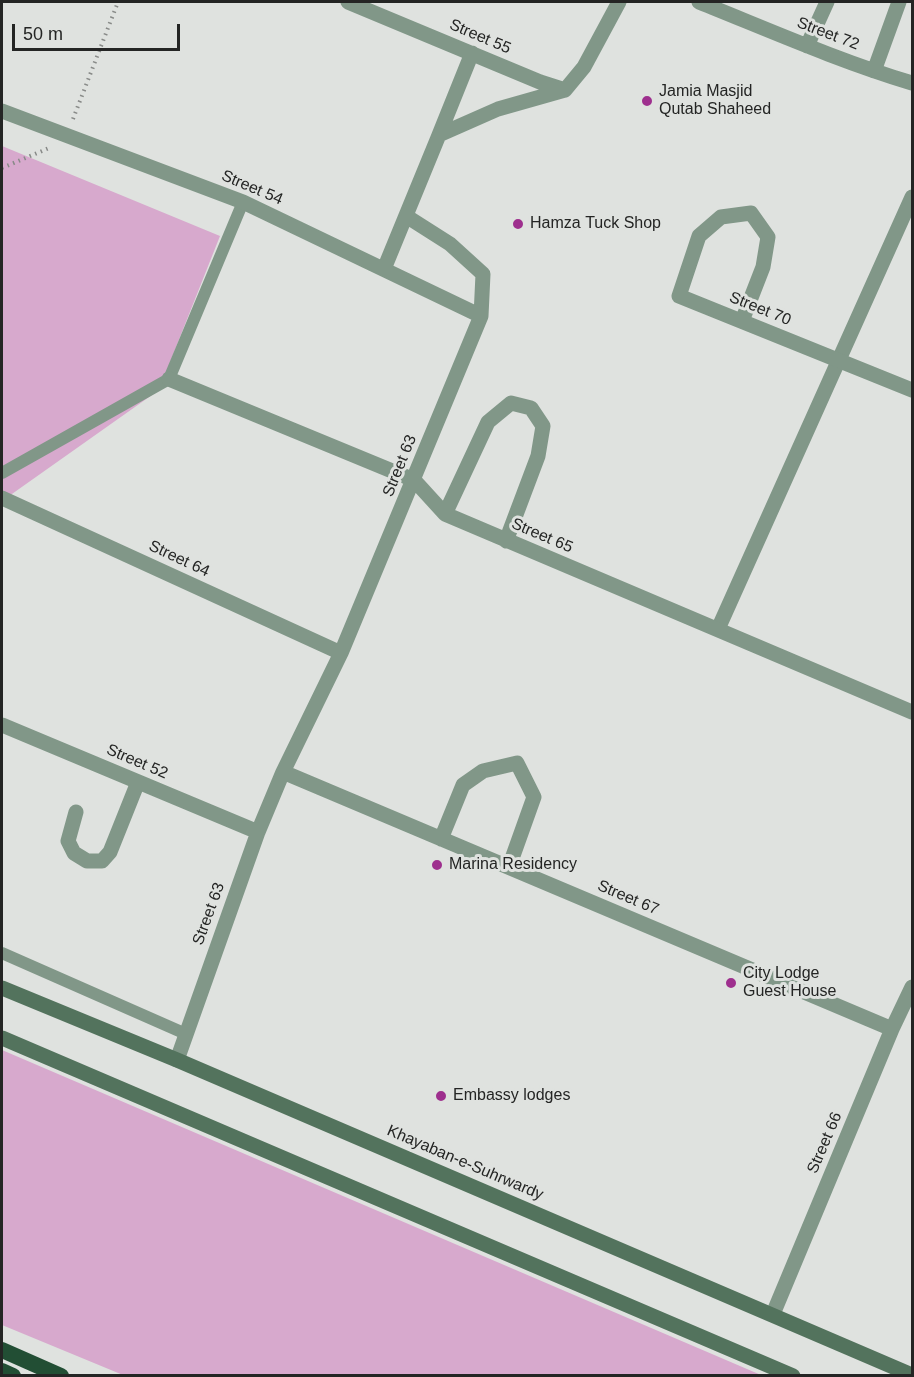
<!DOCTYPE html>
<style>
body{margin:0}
#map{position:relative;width:914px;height:1377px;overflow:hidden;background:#dfe2df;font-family:Helvetica,sans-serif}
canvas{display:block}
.frame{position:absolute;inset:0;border:3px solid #242524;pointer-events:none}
.scale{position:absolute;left:12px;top:24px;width:168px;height:27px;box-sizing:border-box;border:3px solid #242524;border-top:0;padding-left:8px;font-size:18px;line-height:21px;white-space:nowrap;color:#242524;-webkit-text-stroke:4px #dfe2df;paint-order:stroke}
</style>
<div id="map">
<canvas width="914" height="1377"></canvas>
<div class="frame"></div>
<div class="scale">50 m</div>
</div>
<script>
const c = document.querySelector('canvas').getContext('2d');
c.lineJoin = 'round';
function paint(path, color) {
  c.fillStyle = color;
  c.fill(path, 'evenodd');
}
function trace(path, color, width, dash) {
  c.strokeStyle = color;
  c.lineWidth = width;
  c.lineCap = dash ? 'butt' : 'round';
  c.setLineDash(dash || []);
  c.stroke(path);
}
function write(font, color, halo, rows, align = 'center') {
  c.font = font + ' Helvetica,sans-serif';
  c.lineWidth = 6;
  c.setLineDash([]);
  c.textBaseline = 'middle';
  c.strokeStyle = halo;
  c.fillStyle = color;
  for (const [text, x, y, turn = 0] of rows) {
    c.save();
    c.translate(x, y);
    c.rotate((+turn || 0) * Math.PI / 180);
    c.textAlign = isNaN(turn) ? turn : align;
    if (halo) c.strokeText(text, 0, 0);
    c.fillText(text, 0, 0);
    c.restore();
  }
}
paint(new Path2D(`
 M2,146L220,236L159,390L2,501Z
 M2,1050L761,1375H123L2,1325Z`), '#d7a9cd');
trace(new Path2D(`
 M73,119L118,2
 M2,168L49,148`), '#888a88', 4, [1.5, 4.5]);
trace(new Path2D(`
 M2,473L169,379L243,202
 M2,953L186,1034`), '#819788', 12);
trace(new Path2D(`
 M718,629L912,197`), '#819788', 15);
trace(new Path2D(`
 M348,2L540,82L565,90
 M699,2C769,30 839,61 912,83
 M807,46L827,2
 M874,71L899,2
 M2,111L243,202L481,316
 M439,135L472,53
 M384,269L439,135L498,109L565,90L584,67L619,2
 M742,321L763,267L768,237L751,213L721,217L699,236L679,296L912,390
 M169,379L414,480L445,514L912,712
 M2,498L341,653
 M445,514L488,422L511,403L531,408L543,426L538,456L506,541
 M2,725L258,832
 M283,772L892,1029
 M76,812L68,841L74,853L87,861H102L110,852L138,782
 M441,839L463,785L483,771L517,763L534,797L509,867
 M177,1060L258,832L283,772L341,653L481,316L483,274L450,244L406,216
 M773,1314L892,1029L912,987`), '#819788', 15);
trace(new Path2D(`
 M2,988L177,1060L912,1375
 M2,1038L793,1376`), '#53735d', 15);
trace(new Path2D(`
 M2,1350L61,1376
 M2,1371L13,1376`), '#224e34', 16);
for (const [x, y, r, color] of [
 [647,101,6,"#9e2f8e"],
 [518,224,6,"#9e2f8e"],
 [437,865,6,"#9e2f8e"],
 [731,983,6,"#9e2f8e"],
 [441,1096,6,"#9e2f8e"]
]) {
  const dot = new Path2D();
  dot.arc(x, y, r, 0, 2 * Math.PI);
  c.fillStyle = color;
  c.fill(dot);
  trace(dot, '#dfe2df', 2);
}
write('16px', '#242524', '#dfe2df', [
 ["Street 72",828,34,21],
 ["Street 55",480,37,23],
 ["Street 54",252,188,23],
 ["Street 70",760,309,22],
 ["Street 63",400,466,-68],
 ["Street 65",542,536,23],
 ["Street 64",179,559,25],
 ["Street 52",137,762,23],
 ["Street 67",628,898,23],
 ["Street 63",209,914,-70],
 ["Street 66",825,1143,-67],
 ["Khayaban-e-Suhrwardy",465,1163,23]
]);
write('16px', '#242524', '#dfe2df', [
 ["Jamia Masjid",659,92],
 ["Qutab Shaheed",659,110],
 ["Hamza Tuck Shop",530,224],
 ["Marina Residency",449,865],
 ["City Lodge",743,974],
 ["Guest House",743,992],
 ["Embassy lodges",453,1096]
], 'left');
</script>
